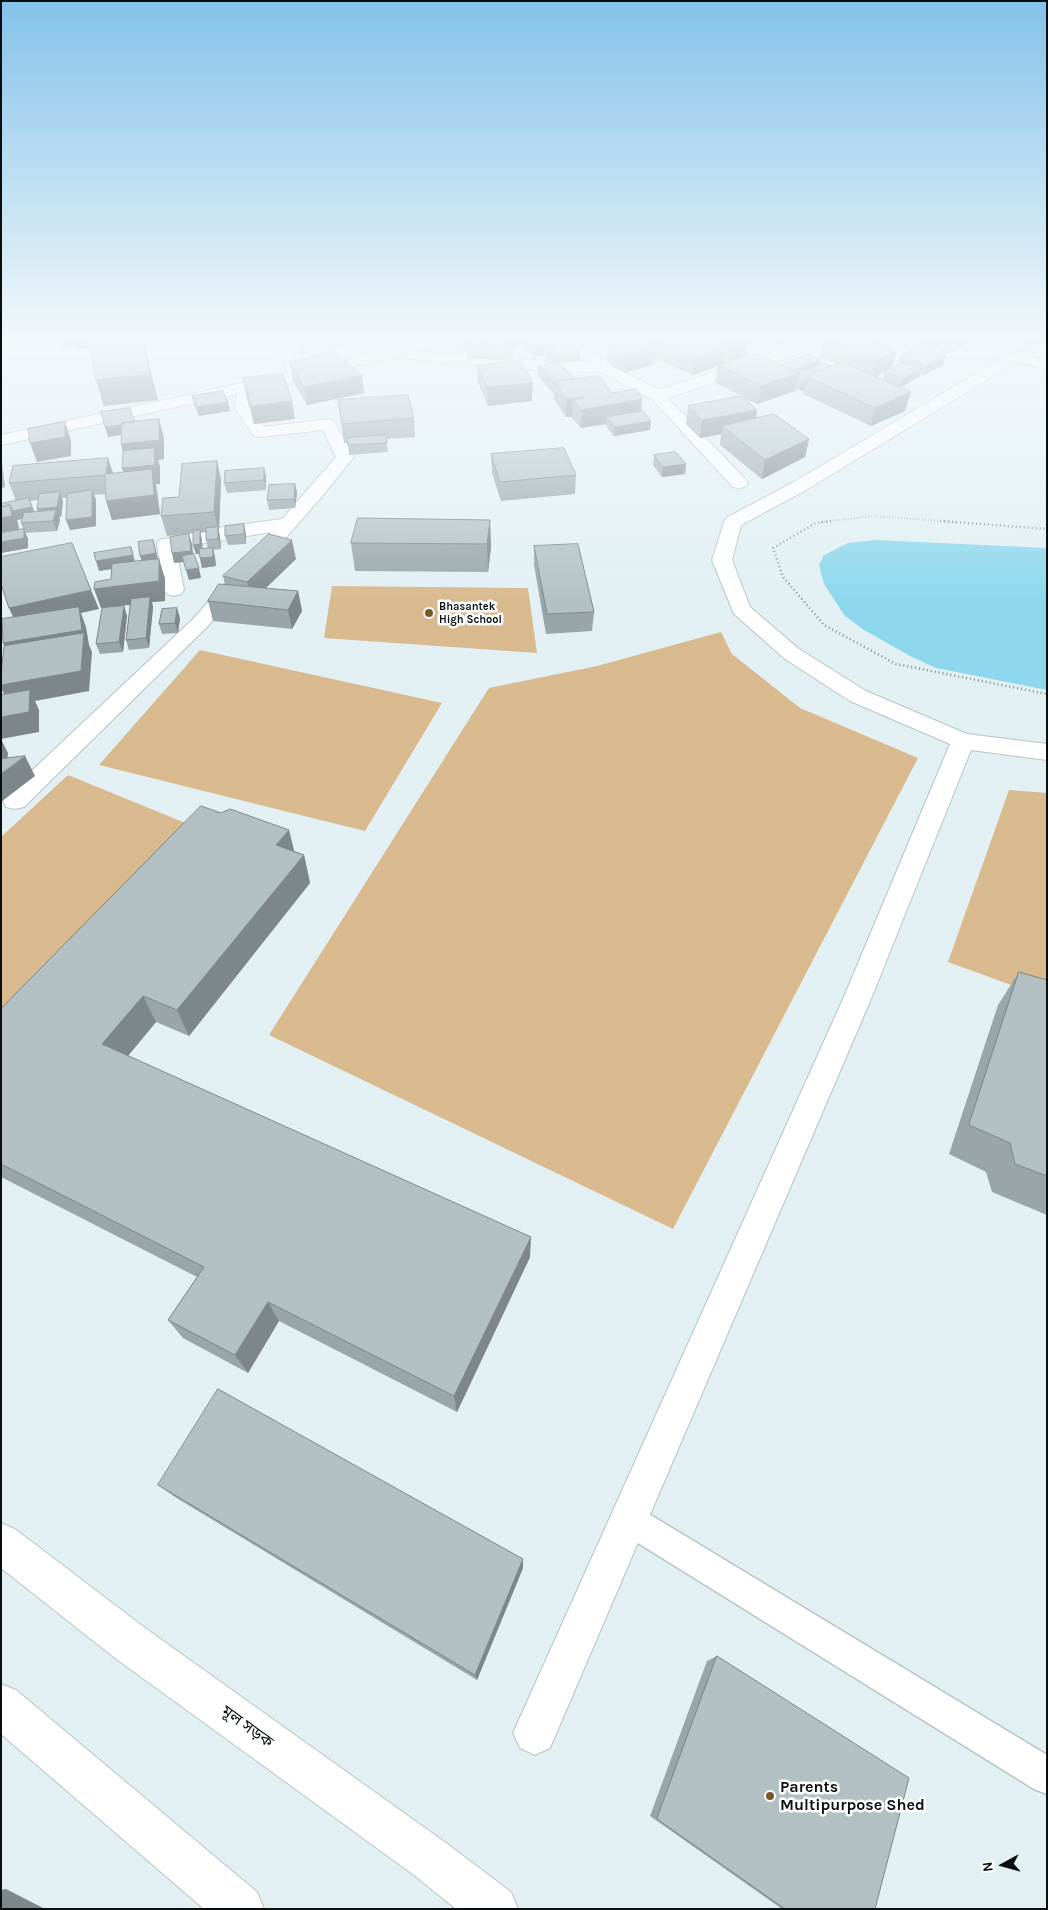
<!DOCTYPE html>
<meta charset="utf-8">
<style>
body{margin:0}
#map{position:relative;width:1048px;height:1910px;overflow:hidden;background:#e2f0f4;font-family:Karla,sans-serif}
canvas{display:block}
.frame{position:absolute;inset:0;border:2px solid #090e0f;pointer-events:none}
.north{position:absolute;left:978px;top:1840px;width:50px;height:50px;-webkit-text-stroke:4px #fff;paint-order:stroke;rotate:263deg;font-size:14px;font-weight:700;line-height:20px;text-align:center;color:#090e0f}
.north::after{content:'';display:block;margin:auto;width:18px;height:22px;background:#090e0f;clip-path:polygon(50% 0,100% 100%,50% 72%,0 100%)}
</style>
<div id="map">
<canvas width="1048" height="1910"></canvas>
<div class="frame"></div>
<div class="north">N</div>
</div>
<script>
const c = document.querySelector('canvas').getContext('2d');
c.lineJoin = 'round';
function paint(path, color) {
  c.fillStyle = color;
  c.fill(path, 'evenodd');
}
function trace(path, color, width, dash) {
  c.strokeStyle = color;
  c.lineWidth = width;
  c.lineCap = dash ? 'butt' : 'round';
  c.setLineDash(dash || []);
  c.stroke(path);
}
function write(font, color, halo, rows, align = 'center') {
  c.font = font + ' Karla,"Noto Sans Bengali",sans-serif';
  c.lineWidth = 5;
  c.setLineDash([]);
  c.textBaseline = 'middle';
  c.strokeStyle = halo;
  c.fillStyle = color;
  for (const [text, x, y, turn = 0] of rows) {
    c.save();
    c.translate(x, y);
    c.rotate((+turn || 0) * Math.PI / 180);
    c.textAlign = isNaN(turn) ? turn : align;
    if (halo) c.strokeText(text, 0, 0);
    c.fillText(text, 0, 0);
    c.restore();
  }
}
paint(new Path2D(`
 M332,586L528,588L537,653L324,638Z
 M721,632L732,654L800,708L918,758L673,1229L269,1035L489,688L597,666Z
 M200,650L442,703L365,831L99,765Z
 M68,775L200,829L1,1042V837Z
 M1009,790L1047,793V998L948,962Z`), '#d9b98e');
paint(new Path2D(`
 M292,336H395L303,354Z
 M876,540L1047,548V690L936,668L912,657L864,630L845,616L824,584L819,565L824,555L848,543Z`), '#8cd7ec');
const service = new Path2D(`
 M1015,352L1047,362V370L1011,359L1009,356Z
 M628,1503L639,1508L1047,1755V1794L1034,1789L617,1530L612,1519L617,1508Z`);
const minor = new Path2D(`
 M1,336H26L24,339C17,341 8,341 1,340Z
 M268,336H282L302,370L437,336H461L459,339L417,351L544,361L588,362L557,336H573L608,364L659,390L820,336H842L840,339L668,398L745,479L748,483L745,487L739,488L733,487L652,399L600,372L544,371L410,359L405,358L403,355L253,391L251,408L264,427L328,419L334,421L354,457L318,501L207,627L24,807L15,809L6,807L3,801L6,795L193,619L271,532L176,548L184,590L181,594L174,596L167,594L164,590L157,544L159,540L224,527L282,519L336,457L323,430L260,437L254,436L235,408L237,394L1,445V435L289,373Z
 M1047,346V354L1020,360L806,490L741,525L732,560L750,607L799,649L866,691L967,734L1047,744V760L971,750L871,999L550,1748L535,1755L520,1748L513,1733L843,999L950,744L850,701L785,659L734,614L712,560L724,522L726,518L794,482L1010,353Z`);
const tertiary = new Path2D(`
 M1,1523L15,1529L145,1628L446,1843L511,1892L518,1909H456L414,1875L115,1658L1,1568Z
 M1,1684L16,1690L257,1892L264,1909H204L1,1734Z`);
trace(service, '#b6c4c8', 3);
trace(minor, '#b6c4c8', 2);
trace(tertiary, '#b6c4c8', 2);
trace(new Path2D(`
 M821,522L871,516L957,522`), '#828c8e', 2, [0.5, 2.5]);
trace(new Path2D(`
 M831,521L816,523L773,548L783,577L824,625L896,664L1047,694
 M940,521L1047,529`), '#828c8e', 2.5, [1, 3]);
paint(service, '#fff');
paint(minor, '#fff');
paint(tertiary, '#fff');
paint(new Path2D(`
 M457,336H486L488,343L507,344L496,336H548L556,347L580,352V361L559,363L576,379L612,393L641,411L650,430L614,436L606,426V424L581,428L572,418V417H566L554,399V394L537,375L538,366L548,364L545,357V354L534,357L525,349V346L513,349V353L510,361L467,358V351H466L458,343Z
 M613,336H760V339L748,343L746,355L728,362L725,360V363L718,365H820L831,366L837,364L820,357L823,339L891,349L892,368L898,365L900,356L943,365L924,375L921,374L920,376L900,388L905,411L871,426L803,394L804,390L800,391L796,389L795,391L757,404L742,397L757,410L756,418L809,439L805,457L762,479L720,445L721,434L700,438L686,424L688,406L742,396L715,383L718,366L693,375L662,362L654,357V364L625,373L607,363L608,345L618,339ZM885,372L883,380L875,377Z
 M762,336H803V337L780,345Z
 M913,336H970L969,342L948,354L912,341Z
 M990,336H1013L1012,339L994,340Z
 M1017,336H1047V344L1026,345Z
 M290,363L364,393L307,405L293,381Z
 M477,365L532,401L488,406L478,383Z
 M243,378L295,419L254,424L246,396Z
 M192,396L230,411L199,416L194,405Z
 M338,400L414,418L415,437L386,439L388,452L349,455L348,443H344Z
 M159,419L164,438V459L158,460L160,467V484H156L160,514L112,520L105,494L94,495L96,500V526L70,530L67,498H62L63,502L61,517H59L60,520L57,531L25,533L28,539V548L1,553V504L16,501L9,483L123,472V452L121,444V435L108,437L135,422ZM38,500V511L34,512L30,501ZM22,519L21,523L23,529L19,530L18,524L17,520Z
 M491,454L576,475L575,494L501,501L492,473Z
 M654,455L686,464L685,474L662,477L653,465Z
 M217,461L221,480L219,531L220,537L221,549L213,550L215,557L216,566L202,568L200,558L199,554H196L193,545V533L167,536L161,516L179,497ZM206,532V540L208,548L202,549V540L200,533Z
 M264,468L266,477V490L227,493L224,483Z
 M295,484L297,493L295,508L269,510L267,500Z
 M490,520L491,547L488,572L355,571L351,543Z
 M246,534V544L228,545L225,536Z
 M153,540L158,559H159L165,579V601L152,602L153,607L149,648L129,650L126,640L130,605L101,608L111,579L112,569L99,571L142,561Z
 M534,546L594,612L592,631L546,634L534,565Z
 M296,559L266,588L298,591L302,611L292,629L213,621L208,601L225,584L223,576Z
 M124,606L127,616L123,652L100,654L96,644Z
 M180,618L178,633L162,634L159,624Z
 M295,852L304,855L310,883L189,1036L156,1022L128,1056L530,1257L457,1412L279,1321L248,1373L183,1338L168,1320L197,1277L1,1177V1009Z
 M1019,972L1047,980V1215L992,1192L986,1172L949,1154L998,1005Z
 M158,1485L523,1559V1568L477,1680L175,1497Z
 M717,1656L875,1909H782L650,1816L707,1661Z`), '#99a5a9');
paint(new Path2D(`
 M59,336H130L132,343L78,349L77,346L63,348Z
 M142,336L158,400L104,406L96,380Z
 M513,336H545L525,340V346L513,349V353L510,361V352L513,345Z
 M732,336H760V339L748,343L746,355L728,362Z
 M782,336H803V337L780,345Z
 M953,336H970L969,342L948,354Z
 M488,338V347L471,341Z
 M471,341L467,349V351H466L465,342Z
 M893,341L890,350L875,349Z
 M556,343V352L545,348V354L534,357V348Z
 M727,345L725,363L693,375L696,357Z
 M655,346L654,364L625,373L626,355Z
 M897,351L892,369L885,371V372L871,379L876,361Z
 M946,356L943,365L924,375L926,366Z
 M821,359L819,368L798,377L795,391L757,404L761,386L784,374Z
 M922,367L920,376L900,388L903,379Z
 M362,375L364,393L307,405L304,387Z
 M806,381L804,390L800,391L802,382Z
 M533,383L532,401L488,406L487,387Z
 M911,392L905,411L871,426L875,408Z
 M585,397L642,399L641,418L606,417V424L581,428L582,410L573,400L572,417H566V399Z
 M292,401L295,419L254,424L251,406Z
 M228,402L230,411L199,416L197,407Z
 M757,410L754,428L722,426L721,434L700,438L702,420Z
 M159,419L164,438V459L158,460L160,467V484H156L160,514L112,520L106,501L128,487L122,468L126,463L121,444Z
 M651,421L650,430L614,436L615,427Z
 M65,422L71,440V456L37,462L30,443Z
 M135,423L138,432L108,437L105,427Z
 M809,439L805,457L762,479L765,460Z
 M1,455L5,487L1,488Z
 M108,458L114,476L106,474Z
 M217,461L221,480L219,531L214,512Z
 M686,464L685,474L662,477L663,467Z
 M264,468L266,477V490L264,480Z
 M295,484L297,493L295,508L294,499Z
 M92,490L96,500V526L70,530L66,520Z
 M60,492L63,502L61,517H59L60,520L57,531L53,521L40,519L37,509Z
 M29,498L36,516L17,520L18,524L20,535L1,539V513L10,505Z
 M490,520L491,547L488,572L487,544Z
 M244,524L246,534V544L244,534Z
 M218,527L220,537L221,549L218,539Z
 M24,529L28,539V548L1,553V542Z
 M200,530L202,540L203,554H196L193,545Z
 M189,534L192,544L194,561L174,563L172,553Z
 M153,540L159,563L143,565L140,556Z
 M292,540L296,559L251,602L247,582Z
 M131,547L136,565L99,571L96,561Z
 M213,548L215,557L216,566L202,568L200,558Z
 M159,559L165,579V601L152,602L153,607L149,648L146,638L150,602L101,608L94,589Z
 M199,568L201,578L189,580L186,570Z
 M91,590L99,609L81,613L86,627L89,645L92,652L89,691L35,701L39,710V732L1,739V717L10,705L1,688V679L12,662L3,643L18,628L9,608Z
 M298,591L302,611L292,629L288,610Z
 M124,606L127,616L123,652L119,642Z
 M177,608L180,618L178,633L175,623Z
 M1,739L8,753L7,770L25,756L35,776L1,802Z
 M289,830L296,858L276,845Z
 M304,855L310,883L189,1036L177,1010Z
 M143,996L156,1022L117,1069L102,1044Z
 M531,1237L530,1257L457,1412L454,1396Z
 M268,1302L279,1321L248,1373L235,1355Z
 M523,1559V1568L477,1680L475,1675Z
 M6,1889L45,1909H1V1890Z`), '#7d8689');
const building = new Path2D(`
 M89,336H142L150,374L96,380Z
 M459,336H486L488,338L471,341L513,344L510,352L467,349L471,341L465,342Z
 M543,336H548L556,343L534,348L525,340Z
 M623,336H637L655,346L626,355L608,345Z
 M649,336H707L727,345L696,357L664,344Z
 M831,336H859L897,351L876,361L823,339Z
 M859,336H880L893,341L882,345Z
 M577,346L580,352L548,355L545,348Z
 M921,346L946,356L926,366L900,356Z
 M334,351L362,375L304,387L290,363Z
 M756,353L799,373L761,386L718,365Z
 M809,354L821,359L793,371L781,365Z
 M521,361L533,383L487,387L477,365Z
 M557,362L576,379L555,381V384L538,366Z
 M842,362L911,392L875,408L806,376Z
 M825,363L831,366L806,376V381L802,382L798,380L799,373Z
 M904,363L922,367L903,379L885,371Z
 M283,374L292,401L251,406L243,378Z
 M599,376L612,393L636,389L642,399L582,410L573,400L585,397L566,399L555,381Z
 M223,391L228,402L197,407L192,396Z
 M408,395L414,418L342,424L338,400Z
 M742,396L757,410L702,420L688,406Z
 M130,408L135,422L122,423V425L105,427L101,412Z
 M643,411L651,421L615,427L606,417Z
 M774,414L809,439L765,460L722,426Z
 M159,419V440L121,444L122,423Z
 M65,422V437L30,443L28,429Z
 M386,435L387,443L348,445L347,438Z
 M154,448L155,465L122,468L123,451Z
 M564,448L576,475L500,482L491,454Z
 M676,452L686,464L663,467L654,455Z
 M108,458L106,474L152,469L154,495L106,501L105,475L9,483L13,466Z
 M217,461L214,512L161,516L163,498L179,497L182,464Z
 M264,468V480L224,483L225,471Z
 M295,484L294,499L267,500L269,485Z
 M92,490V517L66,520L67,494Z
 M60,492L57,507L37,509L39,494Z
 M29,498L32,507L13,511L10,505L1,507V504Z
 M10,505L12,516L1,518V507Z
 M56,510L53,521L21,523L24,513Z
 M358,518L490,520L487,544L351,543Z
 M244,524V534L225,536V526Z
 M218,527V539L206,540V528Z
 M24,529V538L1,542V533Z
 M200,530V544L193,545V531Z
 M189,534L191,551L172,553L170,537Z
 M269,534L292,540L247,582L223,576Z
 M153,540L156,553L140,556L138,542Z
 M72,543L91,590L9,608L1,584V557Z
 M578,544L594,612L547,614L534,546Z
 M131,547L133,555L96,561L94,553Z
 M213,548V557L200,558L199,549Z
 M194,554L199,568L186,570L182,556Z
 M159,559V581L94,589L95,582L111,579L112,564Z
 M219,584L298,591L288,610L208,601Z
 M150,597L146,638L126,640L131,599Z
 M124,606L119,642L96,644L102,608Z
 M79,607L82,630L3,643L2,619Z
 M177,608L175,623L159,624L162,609Z
 M84,633L81,671L1,685V674L4,646Z
 M30,690L29,712L1,717V695Z
 M25,756L1,774V759Z
 M201,806L221,813L230,809L289,830L276,845L304,855L177,1010L143,996L102,1044L531,1237L454,1396L268,1302L235,1355L168,1320L204,1267L1,1164V1009Z
 M1019,972L1047,980V1176L1015,1164L1010,1143L969,1125Z
 M218,1389L523,1559L475,1675L158,1485Z
 M717,1656L909,1778L875,1909H785L657,1819Z`);
paint(building, '#b2c0c4');
trace(building, '#7d8689', 1);
const sky = c.createLinearGradient(0, 0, 0, 604);
sky.addColorStop(0, '#83c2ea');
sky.addColorStop(0.56, '#f2f8fa');
sky.addColorStop(1, '#f2f8fa00');
c.fillStyle = sky;
c.fillRect(0, 0, 1048, 604);
for (const [x, y, r, color] of [
 [429,613,5,"#75572b"],
 [770,1796,5,"#75572b"]
]) {
  const dot = new Path2D();
  dot.arc(x, y, r, 0, 2 * Math.PI);
  c.fillStyle = color;
  c.fill(dot);
  trace(dot, '#fff', 2);
}
write('bold 11px', '#090e0f', '#fff', [
 ["Bhasantek",439,607],
 ["High School",439,620]
], 'left');
write('16px', '#090e0f', '#fff', [
 ["মূল সড়ক",247,1727,36]
]);
write('bold 16px', '#090e0f', '#fff', [
 ["Parents",780,1787],
 ["Multipurpose Shed",780,1805]
], 'left');
</script>
